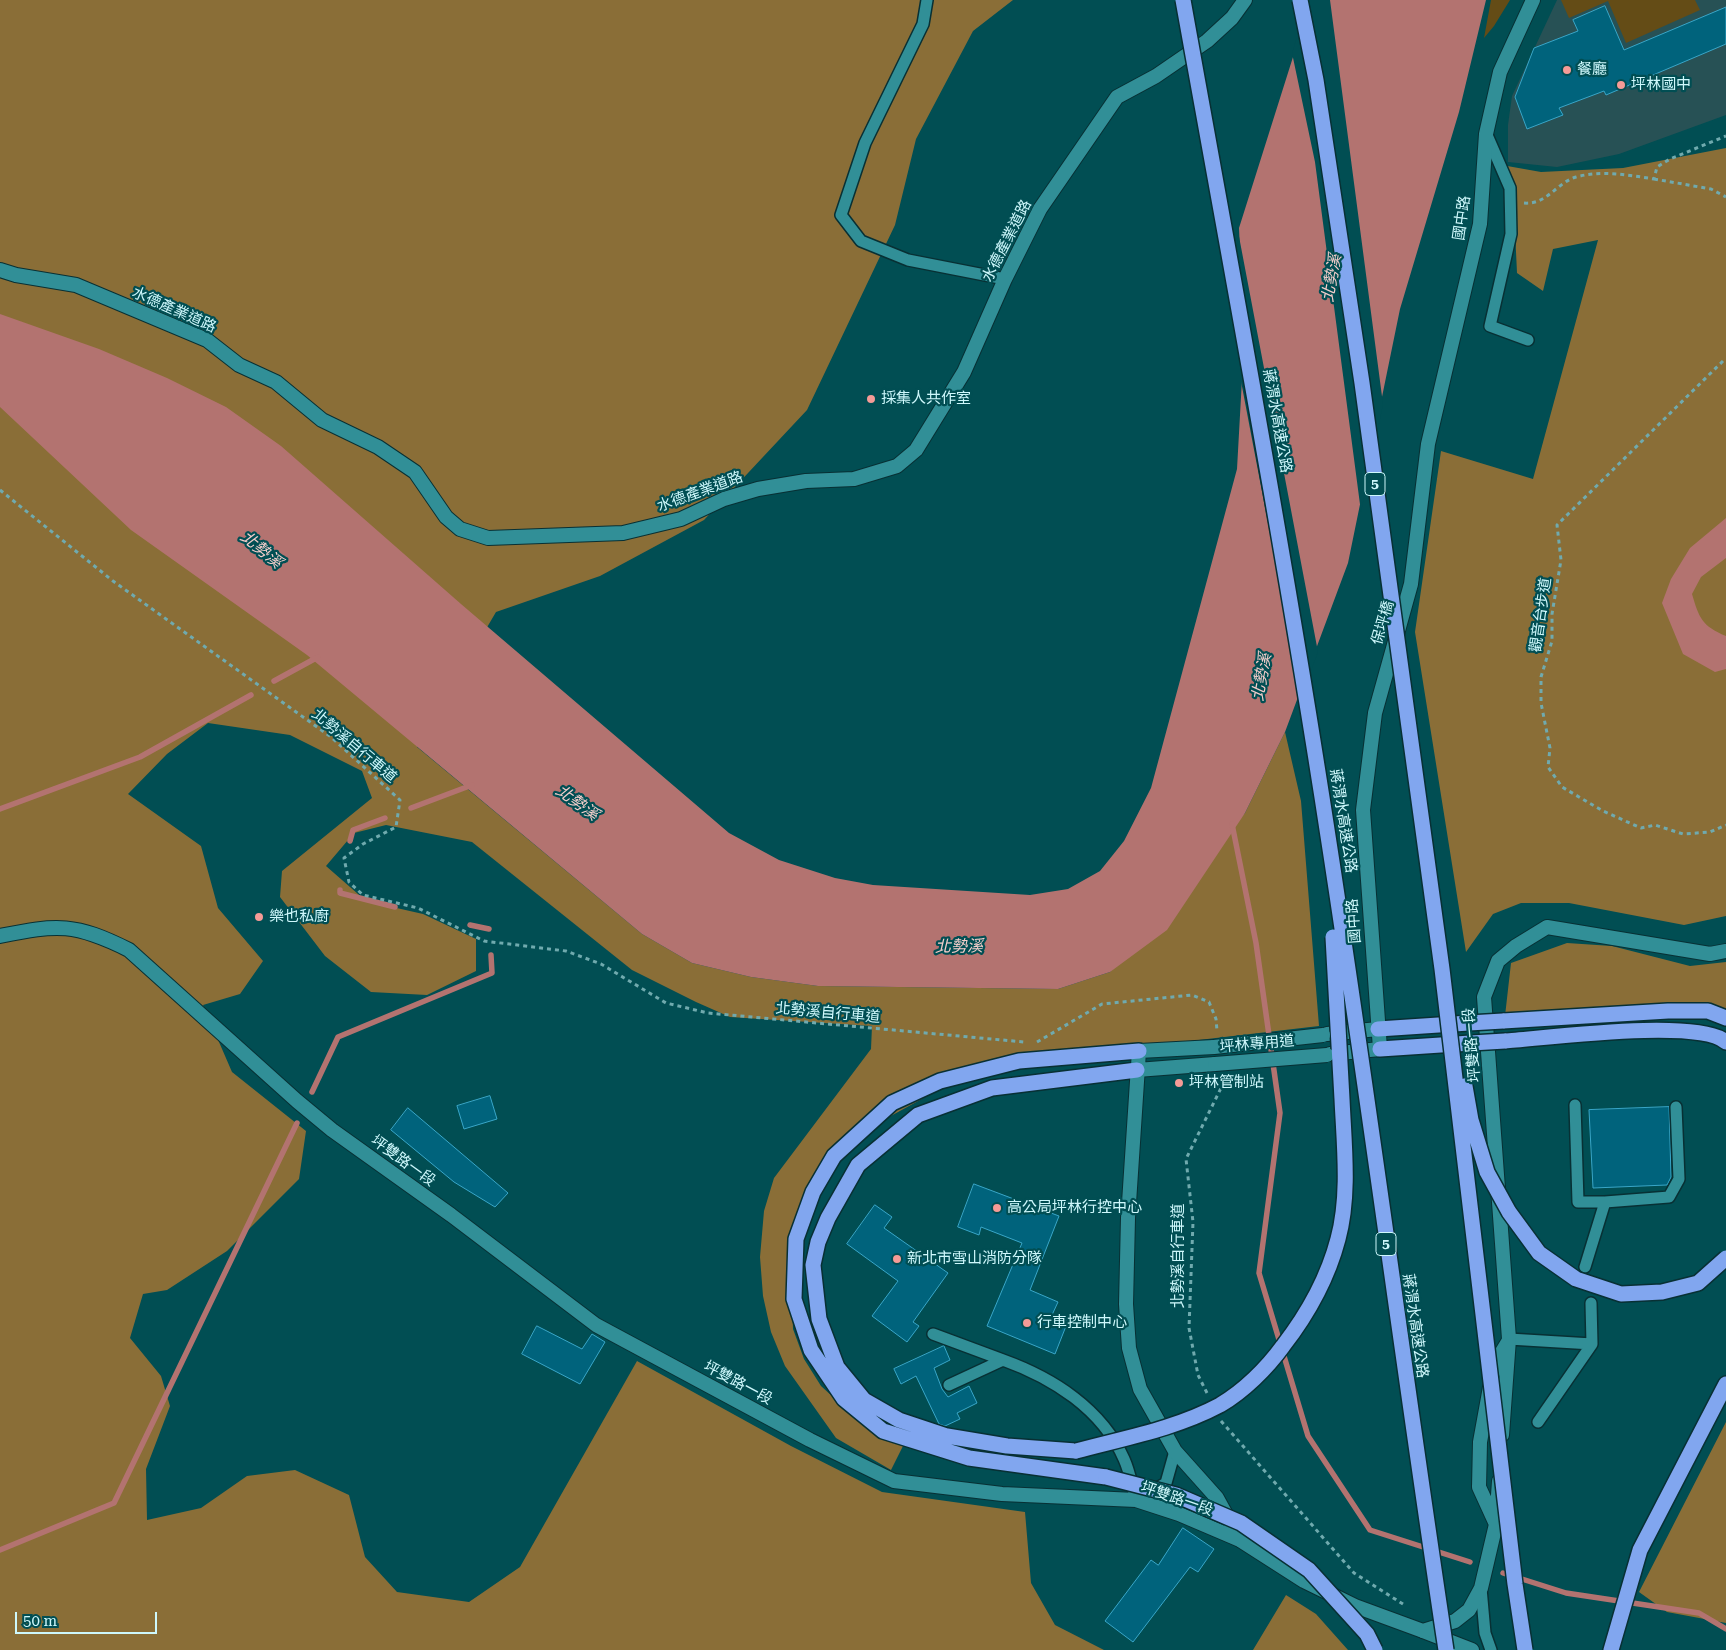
<!DOCTYPE html>
<meta charset="utf-8">
<style>
body{margin:0}
#map{position:relative;width:1726px;height:1650px;overflow:hidden;background:#014e53;font-family:"Roboto Serif",serif}
canvas{display:block}
.scale{position:absolute;left:15px;top:1612px;width:142px;height:22px;box-sizing:border-box;border:2px solid #cef8fc;border-top:0;padding-left:6px;font-size:15px;line-height:18px;white-space:nowrap;color:#cef8fc;-webkit-text-stroke:4px #014e53;paint-order:stroke}
</style>
<div id="map">
<canvas width="1726" height="1650"></canvas>
<div class="scale">50 m</div>
</div>
<script>
const c = document.querySelector('canvas').getContext('2d');
c.lineJoin = 'round';
function paint(path, color) {
  c.fillStyle = color;
  c.fill(path, 'evenodd');
}
function trace(path, color, width, dash) {
  c.strokeStyle = color;
  c.lineWidth = width;
  c.lineCap = dash ? 'butt' : 'round';
  c.setLineDash(dash || []);
  c.stroke(path);
}
function write(font, color, halo, rows, align = 'center') {
  c.font = font + ' "Roboto Serif","Noto Sans TC",serif';
  c.lineWidth = 4.5;
  c.setLineDash([]);
  c.textBaseline = 'middle';
  c.strokeStyle = halo;
  c.fillStyle = color;
  for (const [text, x, y, turn = 0] of rows) {
    c.save();
    c.translate(x, y);
    c.rotate((+turn || 0) * Math.PI / 180);
    c.textAlign = isNaN(turn) ? turn : align;
    if (halo) c.strokeText(text, 0, 0);
    c.fillText(text, 0, 0);
    c.restore();
  }
}
paint(new Path2D(`
 M1557,0H1726V115L1619,154L1557,167L1508,162V125L1512,96Z`), '#275155');
paint(new Path2D(`
 M1491,0H1510L1494,26L1484,38Z
 M1561,0H1695L1700,10L1626,43L1608,1L1569,18Z`), '#644c16');
paint(new Path2D(`
 M0,0H1013L973,31L916,139L895,225L807,410L704,520L600,576L496,612L417,747L642,934L692,963L751,977L818,986L1058,989L1110,972L1245,813L1285,732L1301,801L1319,1026L984,1065L845,1141L808,1204L792,1296L793,1329L804,1359L821,1386L846,1409L903,1446L891,1470L836,1438L785,1366L771,1332L763,1296L760,1257L764,1211L774,1178L871,1049L872,1026L730,1017L696,1002L632,970L472,842L386,825L354,833L326,866L366,901L423,914L476,939V971L427,995L371,992L325,956L280,897L282,871L372,798L362,771L290,735L208,723L167,754L128,794L201,846L218,908L263,961L240,994L203,1005L232,1072L306,1131L299,1179L227,1251L167,1290L143,1294L130,1338L161,1376L170,1406L146,1469L147,1520L201,1508L247,1476L295,1470L349,1495L365,1557L397,1592L469,1602L520,1567L637,1361L791,1446L882,1492L1025,1512L1031,1583L1055,1625L1104,1650H0Z
 M1726,148V916L1684,925L1569,903H1521L1493,914L1466,952L1415,632L1441,451L1533,479L1598,240L1553,249L1543,291L1517,273L1514,209L1496,164L1541,172L1623,168Z
 M1567,943L1612,946L1690,966L1726,962V1012L1699,1003L1505,1016L1511,963Z
 M1726,1422V1623L1667,1612L1639,1592Z
 M1286,1595L1316,1614L1348,1650H1253Z`), '#8a6e37');
paint(new Path2D(`
 M1311,0H1486L1459,112L1400,309L1348,563L1285,732L1245,813L1167,930L1110,972L1058,989L818,986L751,977L692,963L642,934L307,655L131,530L0,407V314L99,349L167,378L226,407L281,446L461,604L729,833L779,860L835,878L873,885L1030,895L1068,889L1100,871L1124,841L1151,788L1237,469L1244,343L1239,228Z
 M1726,518V558L1701,577L1692,594C1699,618 1702,626 1726,636V669L1715,672L1683,654L1662,603L1671,579L1690,548Z`), '#b37370');
paint(new Path2D(`
 M1309,0H1330L1383,404L1361,512L1315,162L1292,53Z
 M1237,226L1318,652L1301,697L1240,376L1242,343Z`), '#014e53');
trace(new Path2D(`
 M274,681L318,657
 M411,808L472,785
 M0,809L140,757L251,695
 M1232,824L1256,943L1280,1113L1259,1273L1308,1436L1370,1530L1470,1562
 M350,841L353,830L385,818
 M340,890V893L395,907
 M470,925L489,929
 M312,1092L338,1037L492,973L491,955
 M0,1550L114,1503L297,1123
 M1503,1573L1566,1593L1699,1613L1726,1629`), '#b37370', 5.5);
const building = new Path2D(`
 M1605,6L1624,50L1726,7V44L1606,95L1604,91L1559,108L1563,115L1527,129L1515,97L1534,48L1578,31L1573,20Z
 M490,1096L497,1119L464,1129L457,1106Z
 M1669,1107L1671,1177L1667,1185L1593,1188L1589,1110Z
 M408,1108L508,1193L495,1207L454,1182L391,1130Z
 M974,1184L1059,1216L1030,1290L1058,1302L1052,1315L1068,1321L1055,1354L987,1326L1022,1243L981,1227L979,1235L958,1227Z
 M875,1205L892,1217L884,1228L948,1273L913,1322L919,1326L907,1342L872,1316L898,1281L847,1244Z
 M537,1326L582,1349L592,1334L605,1342L580,1384L522,1354Z
 M944,1346L950,1360L934,1368L942,1389L948,1397L969,1386L977,1403L957,1413L960,1419L945,1426L939,1424L916,1376L901,1384L894,1369Z
 M1183,1528L1214,1549L1198,1572L1190,1567L1133,1642L1105,1621L1151,1560L1158,1565Z`);
paint(building, '#00637c');
trace(building, '#39a6c8', 1);
const service = new Path2D(`
 M927,0L923,24L865,143L841,215L861,241L908,260L1005,279
 M1487,135L1510,188L1511,234L1490,326L1528,340
 M1575,1105L1578,1202H1605L1585,1267
 M1605,1202L1669,1197L1679,1179L1676,1107
 M933,1334L1003,1360
 M1509,1339L1592,1344L1591,1303
 M949,1385L1003,1360C1053,1378 1102,1409 1124,1459C1130,1472 1132,1486 1136,1500L1166,1483L1175,1451
 M1538,1422L1592,1344
 M1481,1588L1485,1633L1491,1650`);
const minor = new Path2D(`
 M0,270L16,275L76,285L207,340L239,365L276,382L322,420L378,447L415,472L446,517L460,529L488,538L623,533L681,519L724,499L758,489L806,481L854,479L897,466L916,450L964,372L1005,279L1040,209L1117,97L1156,76L1207,41L1232,18L1245,0
 M1327,1034L1378,1029
 M1214,1047L1139,1051L1128,1218L1126,1304L1129,1348L1140,1389L1175,1451L1217,1498L1240,1540
 M1330,1054L1380,1049L1363,810L1375,713L1411,584L1428,444L1480,224L1486,134L1500,72L1533,0
 M1137,1070L1215,1064
 M1423,1631L1472,1650`);
const tertiary = new Path2D(`
 M0,936C58,924 75,923 129,950L297,1101L332,1130L451,1215L596,1325L810,1440L894,1481L1002,1494L1136,1500L1179,1514L1240,1540L1304,1581L1355,1606L1423,1631L1455,1621L1469,1610L1481,1588L1496,1524L1499,1481
 M1502,1435L1509,1339L1484,997L1498,961L1516,946L1547,927L1710,954L1726,951
 M1495,1522L1479,1487L1480,1442L1494,1365L1508,1342`);
const motorway = new Path2D(`
 M1503,1021L1668,1011H1708L1726,1018
 M1378,1029L1469,1023
 M1505,1041C1547,1038 1698,1018 1726,1042
 M1380,1049L1471,1043
 M1076,1451L1007,1446L947,1436L899,1420L864,1400L837,1367L819,1319L813,1265L818,1242L828,1218L858,1165L918,1115L992,1088L1137,1070
 M1106,1477L969,1458L883,1431L844,1399L811,1350L794,1299L796,1239L813,1192L834,1156L892,1103L940,1081L1019,1061L1139,1051
 M1611,1650L1640,1550L1726,1384`);
trace(service, '#083034', 14);
trace(minor, '#083034', 16);
trace(tertiary, '#083034', 16);
trace(motorway, '#083034', 18);
trace(new Path2D(`
 M1654,179L1711,189L1726,197
 M1524,203C1547,205 1556,183 1576,177C1602,170 1628,175 1654,179L1657,167L1670,159L1726,136
 M1723,361L1557,525L1561,560L1552,614V641L1541,677V703L1550,748L1548,767L1562,787L1603,811L1641,828L1655,825L1683,834L1710,832L1726,825
 M0,490L113,581L331,737L400,800L396,827L363,844L344,858L349,882L363,895L418,908L484,941L566,951L601,964L666,1003L708,1013L1024,1042
 M1037,1042L1102,1004L1192,995L1209,1002L1216,1019L1217,1031
 M1207,1393L1198,1375L1189,1328L1193,1222L1186,1159L1223,1084L1222,1079
 M1221,1421L1354,1573L1406,1606`), '#70aaae', 3, [4, 4]);
trace(service, '#318f97', 11);
trace(minor, '#318f97', 14);
trace(tertiary, '#318f97', 14);
trace(motorway, '#81a6ef', 15);
const minorBridge = new Path2D(`
 M1214,1047L1323,1035
 M1215,1064L1327,1055`);
const motorwayBridge = new Path2D(`
 M1183,0C1233,278 1285,556 1328,836C1370,1107 1405,1379 1446,1650
 M1300,0L1316,80L1362,383L1442,969L1515,1584L1525,1650
 M1469,1023L1503,1021
 M1471,1043L1505,1041
 M1465,1086L1471,1120L1487,1172L1509,1212L1539,1253L1576,1279L1621,1294L1662,1292L1698,1283L1726,1258
 M1076,1451C1124,1438 1175,1429 1220,1405C1244,1391 1267,1368 1283,1346C1307,1315 1328,1277 1338,1239C1350,1195 1344,1144 1342,1099C1339,1045 1336,991 1333,937
 M1106,1477L1176,1495L1241,1523L1309,1570L1367,1634L1375,1650`);
trace(minorBridge, '#083034', 16, []);
trace(motorwayBridge, '#083034', 18, []);
trace(minorBridge, '#318f97', 14);
trace(motorwayBridge, '#81a6ef', 15);
for (const [x, y, r, color] of [
 [1567,70,5,"#f59b97"],
 [1621,85,5,"#f59b97"],
 [871,399,5,"#f59b97"],
 [259,917,5,"#f59b97"],
 [1179,1083,5,"#f59b97"],
 [997,1208,5,"#f59b97"],
 [897,1259,5,"#f59b97"],
 [1027,1323,5,"#f59b97"]
]) {
  const dot = new Path2D();
  dot.arc(x, y, r, 0, 2 * Math.PI);
  c.fillStyle = color;
  c.fill(dot);
  trace(dot, '#014e53', 2);
}
for (const [x, y, w] of [
 [1375,484,20],
 [1386,1244,20]
]) {
  const box = new Path2D();
  box.roundRect(x - w / 2, y - 11.5, w, 23, 4);
  c.fillStyle = '#014e53';
  c.fill(box);
  trace(box, '#cef8fc', 1);
}
write('bold 14px', '#cef8fc', null, [
 ["5",1375,484],
 ["5",1386,1244]
]);
write('15px', '#cef8fc', '#014e53', [
 ["餐廳",1577,70],
 ["坪林國中",1631,85],
 ["採集人共作室",881,399],
 ["樂也私廚",269,917],
 ["坪林管制站",1189,1083],
 ["高公局坪林行控中心",1007,1208],
 ["新北市雪山消防分隊",907,1259],
 ["行車控制中心",1037,1323]
], 'left');
write('15px', '#cef8fc', '#014e53', [
 ["國中路",1462,218,-82],
 ["水德產業道路",1007,241,-63],
 ["水德產業道路",174,310,24],
 ["蔣渭水高速公路",1277,421,80],
 ["水德產業道路",700,492,-20],
 ["觀音台步道",1541,615,-82],
 ["保坪橋",1383,623,-74],
 ["北勢溪自行車道",354,746,40],
 ["蔣渭水高速公路",1343,821,81],
 ["國中路",1354,921,-94],
 ["北勢溪自行車道",828,1013,5],
 ["坪林專用道",1257,1044,-5],
 ["坪雙路一段",1472,1045,-95],
 ["坪雙路一段",403,1161,36],
 ["北勢溪自行車道",1179,1256,-90],
 ["蔣渭水高速公路",1415,1326,82],
 ["坪雙路一段",738,1383,28],
 ["坪雙路一段",1177,1499,19]
]);
write('italic 16px', '#f6cfcc', '#014e53', [
 ["北勢溪",1332,278,-80],
 ["北勢溪",261,550,39],
 ["北勢溪",1262,677,-80],
 ["北勢溪",577,803,36],
 ["北勢溪",959,947,-1]
]);
</script>
